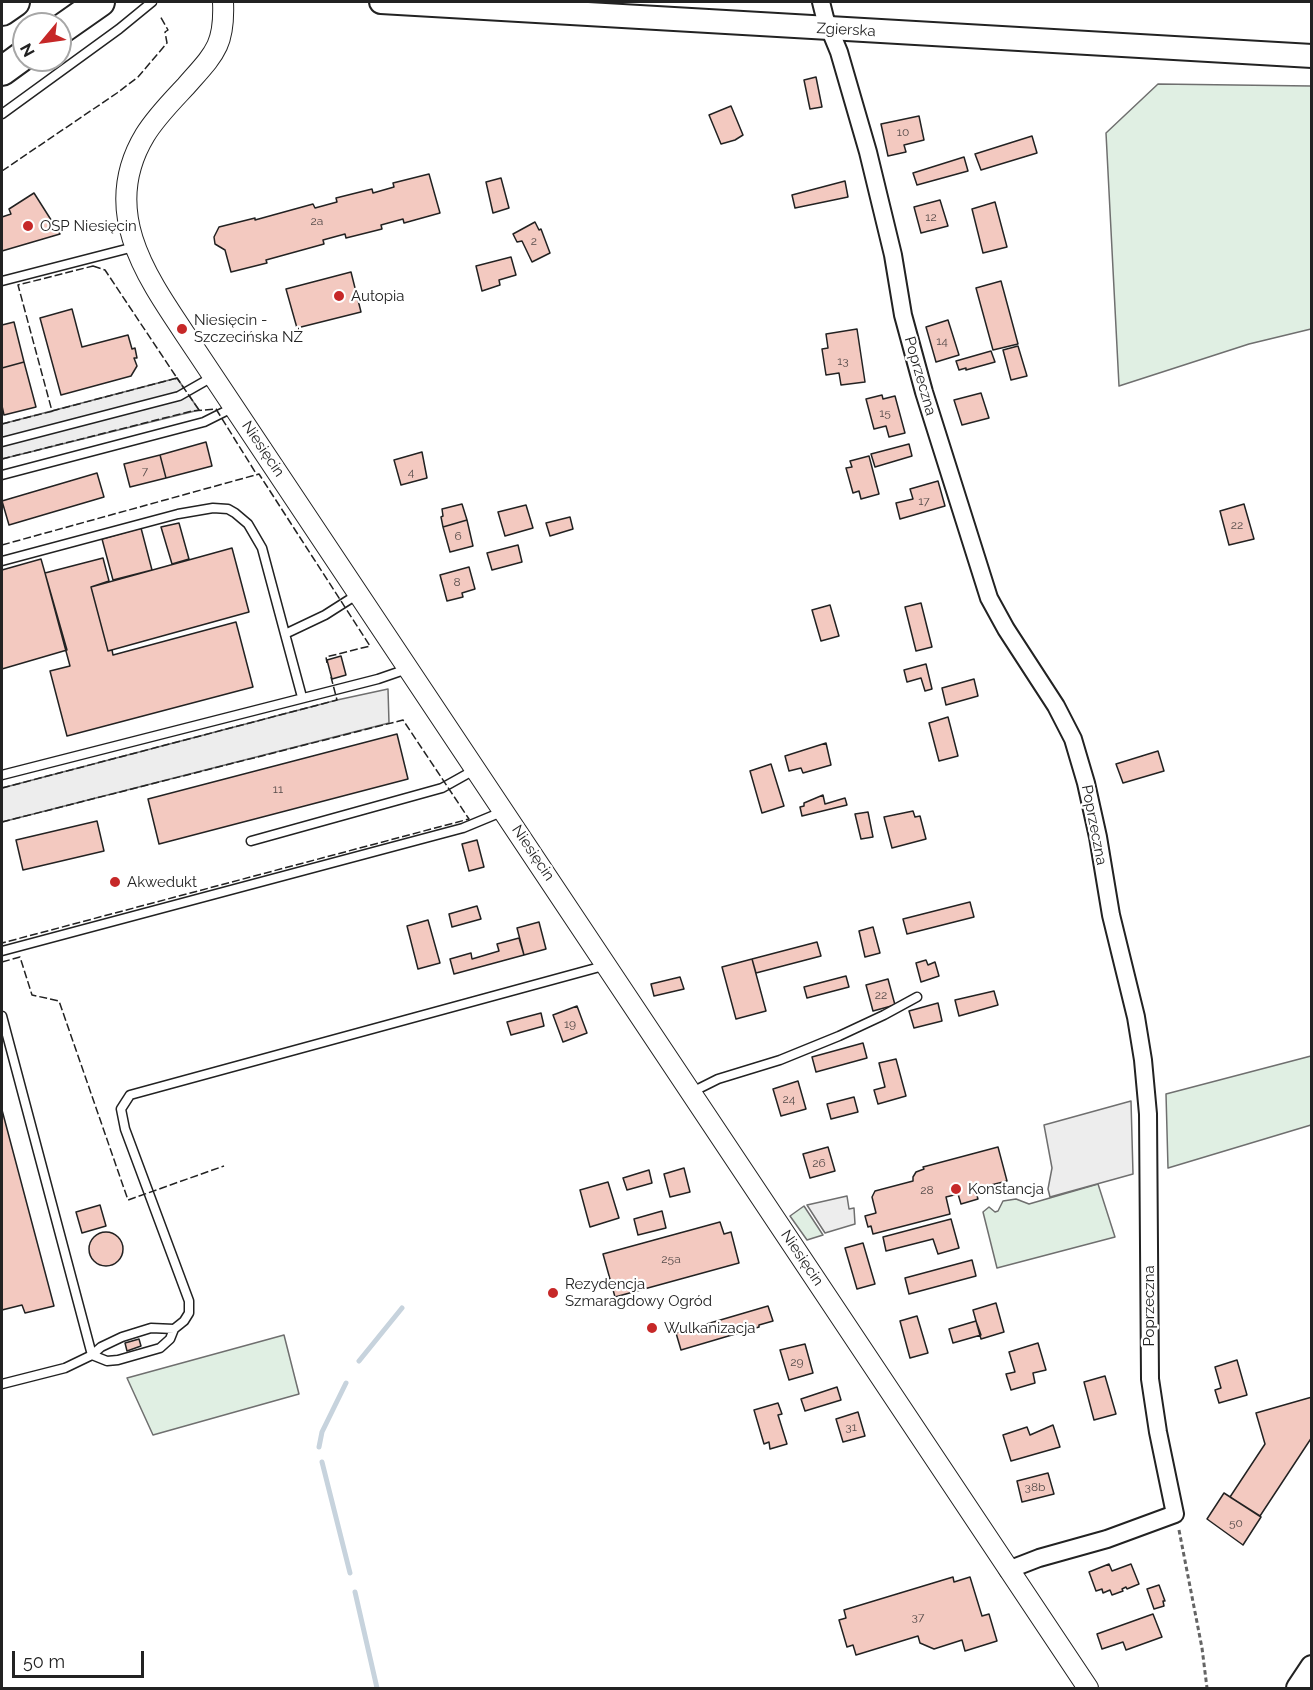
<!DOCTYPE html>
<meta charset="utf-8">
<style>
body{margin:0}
#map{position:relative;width:1313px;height:1690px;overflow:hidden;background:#fff;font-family:Raleway,sans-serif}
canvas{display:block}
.frame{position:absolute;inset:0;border:3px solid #222;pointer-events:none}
.north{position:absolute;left:12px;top:12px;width:60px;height:60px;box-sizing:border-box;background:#fff;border:2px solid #a7a7a7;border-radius:50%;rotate:241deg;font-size:16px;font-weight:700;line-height:24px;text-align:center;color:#222}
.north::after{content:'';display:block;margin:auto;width:21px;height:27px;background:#c62828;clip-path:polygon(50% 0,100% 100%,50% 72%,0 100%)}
.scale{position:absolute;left:12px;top:1651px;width:132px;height:27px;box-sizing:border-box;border:3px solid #222;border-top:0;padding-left:8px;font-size:18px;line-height:21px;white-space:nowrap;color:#222;-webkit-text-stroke:4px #fff;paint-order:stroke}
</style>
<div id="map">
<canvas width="1313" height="1690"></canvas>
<div class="frame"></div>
<div class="north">N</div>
<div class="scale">50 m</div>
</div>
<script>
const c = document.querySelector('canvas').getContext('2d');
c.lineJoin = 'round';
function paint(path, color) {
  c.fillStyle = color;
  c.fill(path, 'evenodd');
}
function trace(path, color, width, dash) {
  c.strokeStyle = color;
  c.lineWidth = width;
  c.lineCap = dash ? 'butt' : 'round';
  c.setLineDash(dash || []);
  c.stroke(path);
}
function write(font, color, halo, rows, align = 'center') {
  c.font = font + ' Raleway,sans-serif';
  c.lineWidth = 4.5;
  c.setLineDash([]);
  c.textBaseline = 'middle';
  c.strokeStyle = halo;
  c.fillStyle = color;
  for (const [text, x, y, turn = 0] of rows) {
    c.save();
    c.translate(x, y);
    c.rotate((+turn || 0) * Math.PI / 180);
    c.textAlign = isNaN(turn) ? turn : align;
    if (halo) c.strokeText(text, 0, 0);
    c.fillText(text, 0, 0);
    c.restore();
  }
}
const green = new Path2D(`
 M1158,84L1311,86V329L1249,344L1119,386L1106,133Z
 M1311,1056V1125L1168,1168L1166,1094Z
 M1098,1184L1115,1237L997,1268L983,1212L989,1207L995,1212L998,1211L1003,1201L1016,1199L1029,1204Z
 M804,1206L823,1235L807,1240L790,1216Z
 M284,1335L299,1394L153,1435L127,1378Z`);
paint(green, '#e0efe3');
trace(green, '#6f6f6f', 1.5);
const parking = new Path2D(`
 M177,378L199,410L2,459V424Z
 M388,689L389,723L2,822V788L337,700Z
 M1131,1101L1133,1174L1050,1197L1048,1189L1052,1168L1044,1125Z
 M847,1196L849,1209L854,1208L855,1224L825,1233L807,1205Z`);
paint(parking, '#ededed');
trace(parking, '#6f6f6f', 1.5);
trace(new Path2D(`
 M359,1361L402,1308
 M319,1447L322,1432L346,1383
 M322,1462L350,1573
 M355,1592L377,1688`), '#c7d3dd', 5);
const building = new Path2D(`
 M816,77L822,107L810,109L804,80Z
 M731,106L743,135L735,140L721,144L709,115Z
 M919,116L924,140L904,145L906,152L888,156L881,124Z
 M1032,136L1037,153L981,170L975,154Z
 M964,157L968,171L917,185L913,173Z
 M429,174L440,213L404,223L403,219L381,225L382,229L346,238L345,234L323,240L324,244L266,260L267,263L231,272L225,250L215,244L214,237L219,227L255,218V220L313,204L315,208L337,202L336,198L372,189L373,193L394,187L393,183Z
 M501,178L509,208L493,213L486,182Z
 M845,181L848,197L795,208L792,195Z
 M34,193L60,234L2,251V217L11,214L9,209Z
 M940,200L948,226L921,233L914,207Z
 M995,202L1007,247L983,253L972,209Z
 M535,222L539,230L541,229L550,253L532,262L522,241L517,242L513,234Z
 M511,257L516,275L499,280L500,285L482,291L476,266Z
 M351,272L361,312L297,328L286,289Z
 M1001,281L1018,344L993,350L976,288Z
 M72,309L82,347L128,335L132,349L135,348L137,358H134L137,366L131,376L61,395L40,318Z
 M948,320L959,355L936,362L926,327Z
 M14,322L24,362L2,368V325Z
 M857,329L865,382L841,385L839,373L826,375L822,349L828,348L826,334Z
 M1018,346L1027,376L1011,380L1003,350Z
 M991,351L995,362L966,370V368L959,370L956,361Z
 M24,362L36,407L4,415L2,406V368Z
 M981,393L989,418L962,425L954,400Z
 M882,395L883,399L895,396L905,433L889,437L886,426L874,429L866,399Z
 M206,442L212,466L166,478L160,455Z
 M909,444L912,456L875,467L871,454Z
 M422,452L427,478L401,485L394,460Z
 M160,455L166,478L130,487L124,464Z
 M869,456L879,494L861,499L859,491L853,493L846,468L852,467L850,461Z
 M97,473L104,497L9,525L2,501Z
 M938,481L945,506L900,519L896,503L913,499L910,489Z
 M462,504L467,520L443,527L441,517L443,516L442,509Z
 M1244,504L1254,539L1229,545L1220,511Z
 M526,505L533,528L505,536L498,512Z
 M570,517L573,529L550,536L546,523Z
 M467,520L473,546L450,552L443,527Z
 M179,523L189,559L172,564L161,527Z
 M141,528L152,570L113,580L102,539Z
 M518,545L522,562L492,570L487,553Z
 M232,548L249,612L108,651L91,587Z
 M103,558L109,581L91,587L108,651L112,650L113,655L236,622L253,687L67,736L50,671L70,666L45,573Z
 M41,559L67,650L2,669V570Z
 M469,567L475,589L462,593L463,597L447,601L440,575Z
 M921,603L932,647L916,651L905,607Z
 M830,605L839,636L821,641L812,610Z
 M341,656L346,675L332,679L327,660Z
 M926,664L932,689L925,691L921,678L907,682L904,670Z
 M974,679L978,696L946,705L942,688Z
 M948,717L958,756L939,761L929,723Z
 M397,734L408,779L159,844L148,799Z
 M826,743L831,765L803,773L801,768L789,771L785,756Z
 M1158,751L1164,771L1123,783L1116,764Z
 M771,764L784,806L762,813L750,771Z
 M823,795L825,804L845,798L847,805L802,816L800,807L804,806V803Z
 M913,811L915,817L920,816L926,839L892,848L884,817Z
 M868,812L873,837L861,839L855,814Z
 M97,821L104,851L23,870L16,840Z
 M477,840L484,867L469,871L462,844Z
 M970,902L974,917L907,934L903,919Z
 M477,906L481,919L452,927L449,914Z
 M428,920L440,963L418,969L407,926Z
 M539,922L546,949L524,955L517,928Z
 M873,927L880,953L865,957L859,931Z
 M519,938L524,955L454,974L450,959L471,953L472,959L499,951L497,944Z
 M817,942L821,956L756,973L752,959Z
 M752,959L766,1011L736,1019L722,967Z
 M926,960L928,965L935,962L939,976L921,982L916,963Z
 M846,976L849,987L807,998L804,987Z
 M680,977L684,989L654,996L651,984Z
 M888,979L895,1005L873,1011L866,985Z
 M994,991L998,1005L959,1016L955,1000Z
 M938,1003L942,1021L914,1028L909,1011Z
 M577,1006L587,1033L563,1042L553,1015Z
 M541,1013L544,1026L511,1035L507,1022Z
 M863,1043L867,1058L816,1072L812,1057Z
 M896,1059L906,1096L878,1104L874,1090L885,1087L879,1063Z
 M798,1081L806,1109L781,1116L773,1089Z
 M854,1097L858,1112L831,1119L827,1104Z
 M2,1110L54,1306L25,1313L22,1305L2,1310Z
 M828,1147L835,1171L810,1178L803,1154Z
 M998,1147L1007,1181L975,1189L978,1199L961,1204L958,1194L946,1197L950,1214L873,1234L871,1226L868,1227L865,1216L876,1213L872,1197L875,1191L913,1181V1177L916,1172L924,1169L923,1167Z
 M684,1168L690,1192L670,1197L664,1174Z
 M649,1170L652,1183L627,1190L623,1178Z
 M608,1182L619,1218L590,1227L580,1190Z
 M100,1205L106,1226L82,1233L76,1212Z
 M662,1211L666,1228L638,1235L634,1219Z
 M951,1219L959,1248L938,1254L933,1239L886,1251L883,1237Z
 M720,1222L724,1234L731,1232L739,1263L615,1297L603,1254Z
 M89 1249a17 17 0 1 1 34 0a17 17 0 1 1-34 0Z
 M863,1243L875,1284L857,1289L845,1248Z
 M972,1260L976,1276L909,1294L905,1278Z
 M996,1303L1004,1332L981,1339L973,1310Z
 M768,1306L773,1321L759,1325V1327L681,1350L676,1333Z
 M917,1316L928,1353L910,1358L900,1321Z
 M976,1321L981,1335L953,1343L949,1329Z
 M139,1339L141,1346L127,1351L125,1343Z
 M1038,1343L1046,1370L1033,1373L1035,1383L1011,1390L1006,1374L1015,1372L1009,1352Z
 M805,1344L813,1373L789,1380L780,1350Z
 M1237,1360L1247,1395L1219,1403L1215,1390L1221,1388L1215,1367Z
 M1105,1376L1116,1414L1094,1420L1084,1382Z
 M837,1387L841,1400L805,1411L801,1399Z
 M1312,1397V1437L1260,1516L1230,1497L1265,1444L1256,1413Z
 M778,1403L782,1414L778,1415L787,1444L770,1449L769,1442L764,1444L754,1410Z
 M858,1412L865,1436L843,1442L836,1419Z
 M1053,1425L1060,1447L1011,1461L1003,1435L1027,1427L1030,1435Z
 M1048,1473L1054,1494L1022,1502L1017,1481Z
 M1224,1493L1261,1517L1243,1545L1207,1519Z
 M1109,1564L1112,1571L1131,1564L1139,1584L1127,1589L1126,1587L1122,1589L1123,1591L1112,1595L1110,1590L1103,1593L1102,1589L1096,1591L1089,1572Z
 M953,1577L954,1582L970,1577L982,1616L989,1614L997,1641L965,1651L962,1640L934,1649L920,1643L918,1636L856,1655L853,1645L847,1647L839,1620L846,1618L844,1610Z
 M1159,1585L1165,1601H1163L1164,1606L1154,1609L1147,1589Z
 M1153,1614L1162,1637L1126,1650L1123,1642L1102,1649L1097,1634Z`);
paint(building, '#f3c9c0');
trace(building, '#222', 1.5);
const service = new Path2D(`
 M2,114L119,29L152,2
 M2,281L134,247
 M2,442L179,396L214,376
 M2,475L204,422L234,407
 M2,561L178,514L213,508L228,509L235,513L248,524L262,548L285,634L325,615L358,594
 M285,634L302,697
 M2,775L378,679L407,669
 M251,841L442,788L476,769
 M2,951L463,828L504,811
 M2,1016L92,1355
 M692,1092L718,1079L780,1060L839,1036L884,1015L917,997
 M92,1355L107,1361L118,1360L160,1348L170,1339L174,1329
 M2,1384L65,1368L92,1355L101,1347L122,1337L151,1328L174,1329L184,1321L189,1313V1301L125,1129L121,1109L130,1095L607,965`);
const minor = new Path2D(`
 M821,2L825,18L839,52L868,152L893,255L903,315L924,392L989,598L1006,629L1056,706L1073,739L1086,783L1098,837L1111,915L1136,1017L1143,1060L1148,1114L1150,1379L1158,1432L1175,1514L1107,1539L1039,1558L1008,1570`);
const tertiary = new Path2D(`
 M223,2C225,46 214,54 186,86C172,101 156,117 145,135C96,216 153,285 197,352L1088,1688`);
const secondary = new Path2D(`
 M381,2L1312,56
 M1298,1688L1312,1667`);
const motorway = new Path2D(`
 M2,11L15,2
 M60,30L100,2
 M2,71L24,55`);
trace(service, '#222', 11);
trace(minor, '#222', 20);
trace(tertiary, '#222', 22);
trace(secondary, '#222', 26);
trace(motorway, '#222', 32);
trace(new Path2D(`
 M1179,1530L1202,1648L1207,1688`), '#646464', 3, [4.5, 3]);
trace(service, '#fff', 8);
trace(minor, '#fff', 16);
trace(tertiary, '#fff', 20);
trace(secondary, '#fff', 22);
trace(motorway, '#fff', 28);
trace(new Path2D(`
 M2,171L117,93L138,77L167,43L165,32L168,30L160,16
 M93,266L105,270L177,378L52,411L18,285Z
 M175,379L177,378L199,410
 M2,424L53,411
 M2,459L192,411L216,409L257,475
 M2,545L259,474L370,646L326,657L327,663
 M2,788L337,700L331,677
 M2,822L403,720L469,819L2,943
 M2,962L20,957L32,995L59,1001L128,1200L224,1166`), '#222', 1.5, [8, 3]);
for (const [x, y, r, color] of [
 [28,226,6,"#c62828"],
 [339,296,6,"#c62828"],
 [182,329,6,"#c62828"],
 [115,882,6,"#c62828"],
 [956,1189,6,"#c62828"],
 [553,1293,6,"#c62828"],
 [652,1328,6,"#c62828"]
]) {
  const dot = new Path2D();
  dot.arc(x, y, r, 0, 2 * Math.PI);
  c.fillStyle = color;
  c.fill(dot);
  trace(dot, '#fff', 2);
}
write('12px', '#564c4a', null, [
 ["10",903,132],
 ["12",931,217],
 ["2a",317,221],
 ["2",534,241],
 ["14",942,341],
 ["13",843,361],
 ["15",885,413],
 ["7",145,471],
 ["4",411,472],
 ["17",924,501],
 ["22",1237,525],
 ["6",458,536],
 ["8",457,582],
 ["11",278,789],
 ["22",881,995],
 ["19",570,1024],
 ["24",789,1099],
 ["26",819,1163],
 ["28",927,1190],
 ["25a",671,1259],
 ["29",797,1362],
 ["31",851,1427],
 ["38b",1035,1487],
 ["50",1236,1523],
 ["37",918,1617]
]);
write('15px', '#222', '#fff', [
 ["Zgierska",846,30,3],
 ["Poprzeczna",920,376,74],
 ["Niesięcin",263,449,56],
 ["Poprzeczna",1094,825,79],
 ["Niesięcin",533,853,56],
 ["Niesięcin",802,1258,56],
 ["Poprzeczna",1149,1306,-90]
]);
write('15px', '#222', '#fff', [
 ["OSP Niesięcin",40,226],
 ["Autopia",351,296],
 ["Niesięcin -",194,320],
 ["Szczecińska NŻ",194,337],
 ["Akwedukt",127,882],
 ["Konstancja",968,1189],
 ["Rezydencja",565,1284],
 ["Szmaragdowy Ogród",565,1301],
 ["Wulkanizacja",664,1328]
], 'left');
</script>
